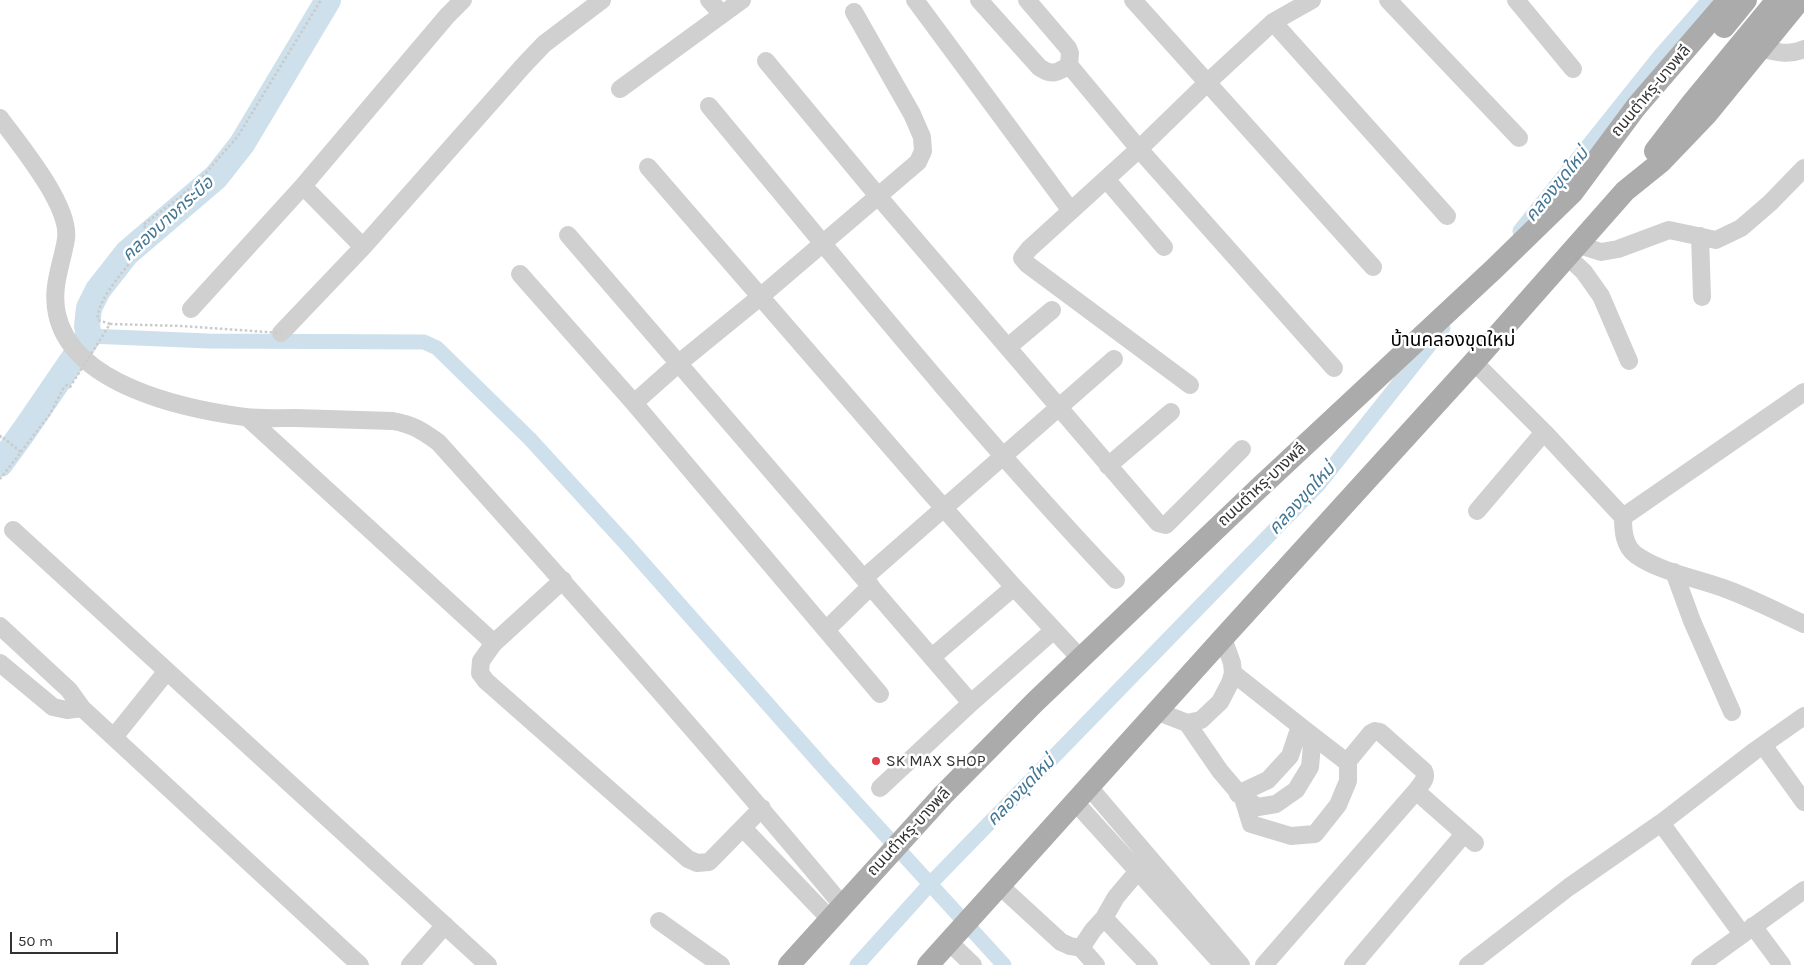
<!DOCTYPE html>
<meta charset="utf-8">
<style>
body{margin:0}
#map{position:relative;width:1804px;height:965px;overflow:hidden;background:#fff;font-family:Karla,sans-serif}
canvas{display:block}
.scale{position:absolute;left:10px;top:932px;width:108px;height:22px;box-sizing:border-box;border:2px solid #333;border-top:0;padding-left:6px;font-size:15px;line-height:18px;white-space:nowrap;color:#333;-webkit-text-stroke:4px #fff;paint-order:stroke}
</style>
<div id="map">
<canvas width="1804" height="965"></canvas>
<div class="scale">50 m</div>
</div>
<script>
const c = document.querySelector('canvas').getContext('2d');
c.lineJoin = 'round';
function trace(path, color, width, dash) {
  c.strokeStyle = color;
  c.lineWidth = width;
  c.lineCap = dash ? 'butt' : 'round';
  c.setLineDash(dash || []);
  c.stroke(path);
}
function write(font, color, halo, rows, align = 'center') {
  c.font = font + ' Karla,"Noto Sans Thai",sans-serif';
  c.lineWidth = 5;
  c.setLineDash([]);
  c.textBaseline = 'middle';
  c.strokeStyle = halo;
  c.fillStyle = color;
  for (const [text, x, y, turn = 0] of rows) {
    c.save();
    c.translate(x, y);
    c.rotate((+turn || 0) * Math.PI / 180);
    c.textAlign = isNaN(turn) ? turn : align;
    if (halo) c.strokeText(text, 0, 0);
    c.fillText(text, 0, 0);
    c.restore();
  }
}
trace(new Path2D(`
 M1520,231L1660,56L1709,0
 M89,336L208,341L424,342L437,348L530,439L627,545L826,770L1004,965
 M857,965L930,884L1318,485L1443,328`), '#cde0eb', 15);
trace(new Path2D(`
 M0,464L24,431L89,336L87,326L89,308L98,290L127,253L216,177L242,144L328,0`), '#cde0eb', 26);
trace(new Path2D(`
 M110,324L98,320C94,300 138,254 151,238L152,235L143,225L180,197L205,174L238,136L321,0
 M0,438L1,436L21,452L0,479`), '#cacaca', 2.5, [2.5, 2.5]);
trace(new Path2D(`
 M709,0L722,14
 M915,0L1071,211
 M979,0L1039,67C1051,76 1058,73 1069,65L1139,149L1334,368
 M1027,0L1068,48L1070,53L1069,65
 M1133,0L1373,267
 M1388,0L1519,138
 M1516,0L1573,69
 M1273,22L1447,216
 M1760,48C1775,52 1790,56 1804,49
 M766,61L878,196L1158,523L1166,525L1242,449
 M620,89L742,0
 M709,106C842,266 973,429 1116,580
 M0,118C19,144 71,206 66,239C62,264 51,287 57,314C72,385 184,409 245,417C261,419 278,418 295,418C328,419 360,420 393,421C414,425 421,430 438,442C575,594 711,747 842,905
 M648,167L927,489L1014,587L1080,658
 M1106,179L1164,247
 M303,186L363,247
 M568,235L971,703
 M1700,236L1702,297
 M1579,245L1601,252L1618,249L1669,230L1716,240L1741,228L1770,203L1804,168
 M1568,257L1584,272L1601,296L1629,361
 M520,274L634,403L880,694
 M191,309L303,186L447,16L463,0
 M281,333L363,247L524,65L544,44L602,0
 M1008,347L1052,310
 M1474,362L1544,432L1623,517L1804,392
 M1190,385L1027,264L1022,258L1029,249L1139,149L1208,82L1273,22L1312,0
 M634,403L679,363L760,297L918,162L923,151L922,137L912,114L854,12
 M247,417L494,643
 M1108,466L1171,412
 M1477,511L1544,432
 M1623,517C1623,531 1624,546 1636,555C1662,573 1697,578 1726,589C1753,599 1778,612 1804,624
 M13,530L488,965
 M1674,572L1692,621L1732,712
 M864,578L1114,359
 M563,580L494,643L481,661L480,673L486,681L688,859L697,863L709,862L762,808
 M0,626L69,690L82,708
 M826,630L871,586
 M932,657L1014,587
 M0,663L53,707L67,710L82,708L360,965
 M1156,711L1187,723L1201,720L1220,702L1230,683L1233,673L1232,663L1223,638
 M1187,723L1220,771L1243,798L1258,807L1276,804L1296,790L1310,767L1312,745L1300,726L1233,673
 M114,737L167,671
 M1763,745L1804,802
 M1089,787L1241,965
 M880,788L971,703L1054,630
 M1416,791L1475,843
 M1238,794L1268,780L1290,756L1300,726L1344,760L1348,761L1371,733L1375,731L1380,732L1424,771C1428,779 1420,785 1416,791L1264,965
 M1243,798L1251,824L1291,836L1315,834L1338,805L1348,781V761
 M1075,802L1223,965
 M1661,823L1742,934
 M743,828L830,919
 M1000,886L1061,942L1070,946L1081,948L1093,930L1104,918L1149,965
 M1104,918L1116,897L1138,871
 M659,921L721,965
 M1753,926L1782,965
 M949,942L973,965
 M1081,948L1096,965
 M410,965L445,925
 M1353,965L1464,834
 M1468,965L1569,887L1661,823L1753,752L1804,716
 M1700,965L1804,890`), '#d0d0d0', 18);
trace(new Path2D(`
 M1724,27L1746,0
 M1655,151L1692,103L1777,0
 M789,965L943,795L1035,702L1258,489L1495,268L1573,192L1636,107L1728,0
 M928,965L1223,638L1474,362L1625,191L1661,162L1706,115L1800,0`), '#ababab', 22);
trace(new Path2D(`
 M21,452L50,414L64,387L67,385L70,387L110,324L182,326L281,333`), '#cacaca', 2.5, [2.5, 2.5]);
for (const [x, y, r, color] of [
 [876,761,5,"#df3f4f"]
]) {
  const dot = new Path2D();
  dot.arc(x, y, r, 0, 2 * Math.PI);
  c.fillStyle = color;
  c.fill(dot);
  trace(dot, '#fff', 2);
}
write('16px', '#333', '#fff', [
 ["ถนนตำหรุ-บางพลี",1651,91,-50],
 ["ถนนตำหรุ-บางพลี",1262,485,-43],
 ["ถนนตำหรุ-บางพลี",909,832,-47]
]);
write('16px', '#333', '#fff', [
 ["SK MAX SHOP",886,761]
], 'left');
write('italic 18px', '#427693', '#fff', [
 ["คลองขุดใหม่",1557,185,-51],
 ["คลองบางกระบือ",168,219,-42],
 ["คลองขุดใหม่",1302,499,-48],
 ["คลองขุดใหม่",1021,791,-46]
]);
write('19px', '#000', '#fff', [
 ["บ้านคลองขุดใหม่",1453,341]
]);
</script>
